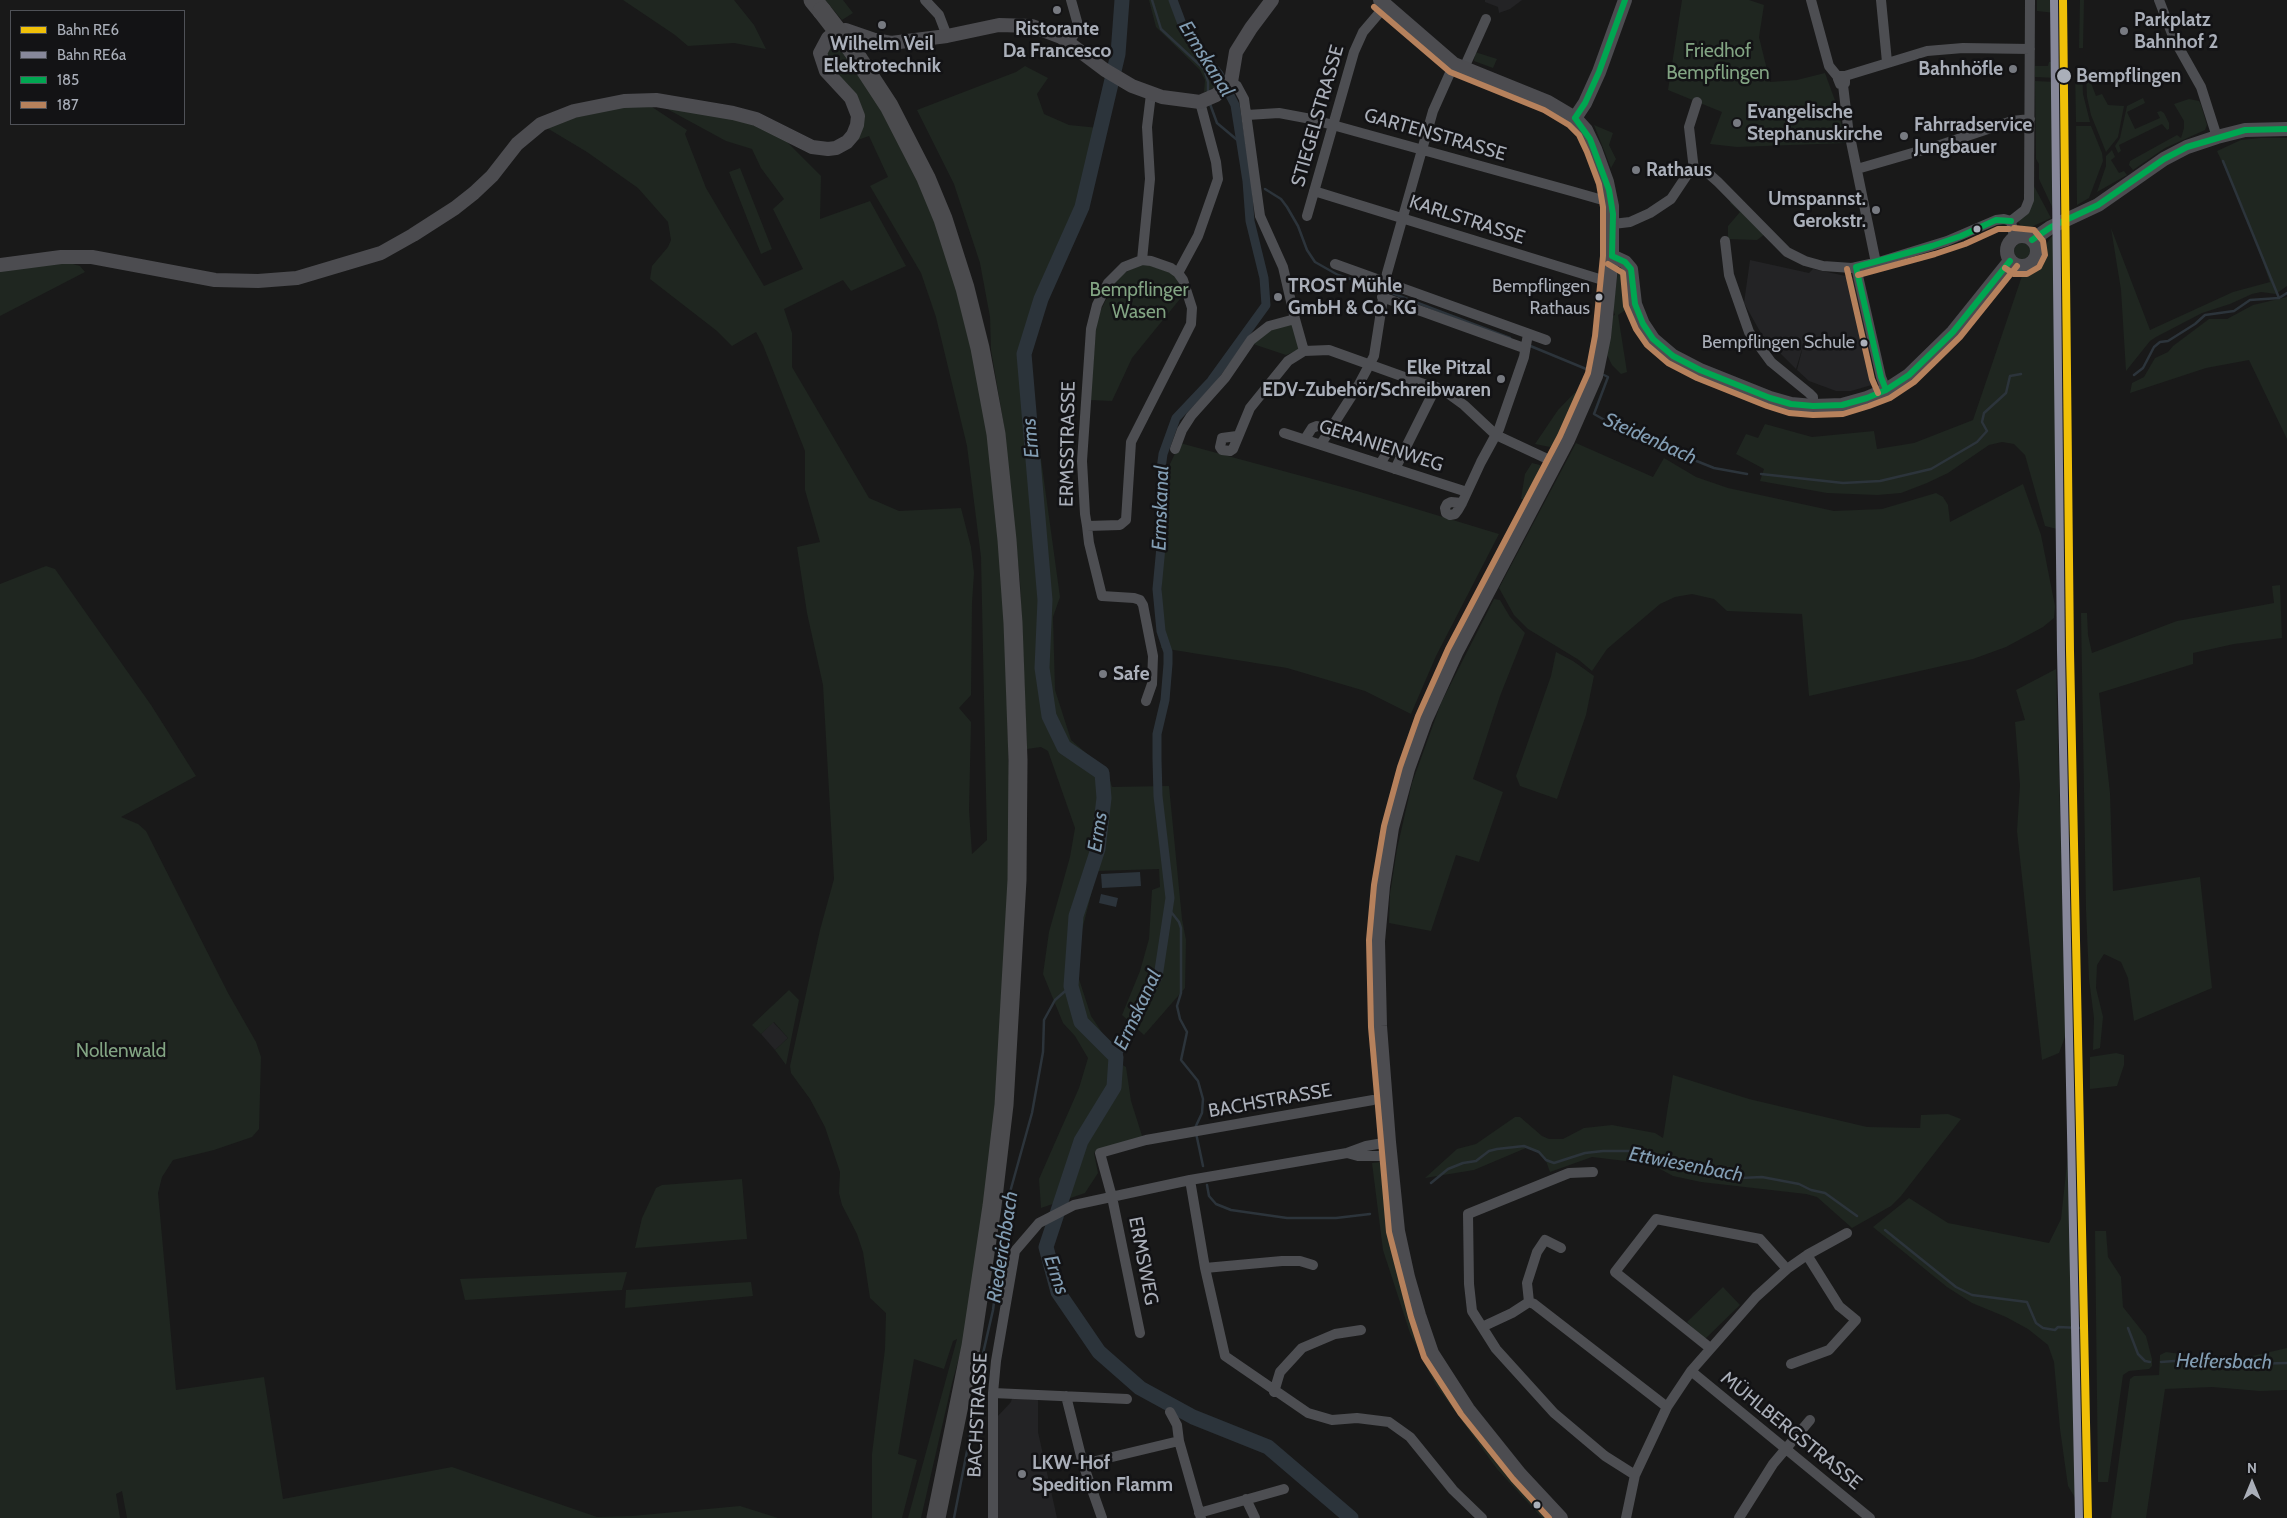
<!DOCTYPE html>
<html>
<head>
<meta charset="utf-8">
<style>
  body { margin:0 }
  #map { position:relative; width:2287px; height:1518px; overflow:hidden; background:#191919; font-family:Cabin,sans-serif }
  canvas { display:block }
  .legend { position:absolute; left:10px; top:10px; width:175px; height:115px; box-sizing:border-box; background:#131315; border:1px solid #4f5157; margin:0; padding:6px 9px; list-style:none; font-size:15px; color:#aaafb9 }
  .legend li { display:flex; align-items:center; gap:10px; height:25px }
  .legend b { width:25px; border:1px solid #4f5157 }
  .north { position:absolute; left:2227px; top:1458px; width:50px; height:50px; -webkit-text-stroke:4px #131315; paint-order:stroke; rotate:0deg; font-size:14px; font-weight:700; line-height:20px; text-align:center; color:#aaafb9 }
  .north::after { content:''; display:block; margin:auto; width:18px; height:22px; background:#aaafb9; clip-path:polygon(50% 0,100% 100%,50% 72%,0 100%) }
</style>
</head>
<body>
<div id="map">
<canvas width="2287" height="1518"></canvas>
<ul class="legend">
<li><b style="height:6px;background:#f0c008"></b>Bahn RE6</li>
<li><b style="height:6px;background:#87889a"></b>Bahn RE6a</li>
<li><b style="height:6px;background:#00a651"></b>185</li>
<li><b style="height:6px;background:#b6815c"></b>187</li>
</ul>
<div class="north">N</div>
</div>
<script>
const context = document.querySelector('canvas').getContext('2d');
context.lineJoin = 'round';
function paint(path, color) {
  context.fillStyle = color;
  context.fill(path, 'evenodd');
}
function shape(rows) {
  const path = new Path2D();
  for (const r of rows) {
    if (r.length === 3) {
      path.moveTo(r[0] + r[2], r[1]);
      path.arc(r[0], r[1], r[2], 0, 2 * Math.PI);
      continue;
    }
    path.moveTo(r[0], r[1]);
    for (let i = 2; i < r.length; i += 2) path.lineTo(r[i], r[i + 1]);
  }
  return path;
}
function stroke(path, color, width, dash) {
  context.strokeStyle = color;
  context.lineWidth = width;
  context.lineCap = dash ? 'butt' : 'round';
  context.setLineDash(dash || []);
  context.stroke(path);
}
function drawText(font, color, halo, rows, align = 'center') {
  context.font = font + ' Cabin,sans-serif';
  context.lineWidth = 5;
  context.setLineDash([]);
  context.textBaseline = 'middle';
  context.strokeStyle = halo;
  context.fillStyle = color;
  for (const [text, x, y, turn = 0] of rows) {
    context.save();
    context.translate(x, y);
    context.rotate((+turn || 0) * Math.PI / 180);
    context.textAlign = isNaN(turn) ? turn : align;
    if (halo) context.strokeText(text, 0, 0);
    context.fillText(text, 0, 0);
    context.restore();
  }
}
paint(shape([
  [1485,0,1522,0,1510,9,1499,13,1498,7,1485,2],
  [1750,260,1809,273,1813,269,1855,278,1867,333,1875,384,1851,391,1836,391,1809,381,1797,370,1805,339,1796,369,1762,335,1744,303],
  [773,1022,788,1038,775,1050,761,1034],
  [1012,1398,1038,1400,1038,1432,1057,1518,996,1518,997,1417,1011,1402]
]), '#232325');
paint(shape([
  [623,0,734,0,754,25,766,49,734,43,688,46,675,35],
  [825,0,843,0,853,13,842,20],
  [1149,0,1170,0,1182,31,1218,78,1216,87,1204,92,1205,80,1200,70,1156,27],
  [1682,0,1749,0,1764,5,1759,37,1770,82,1797,80,1825,73,1837,106,1846,143,1737,147,1710,144,1722,112,1668,90],
  [2037,0,2055,0,2055,13,2037,11],
  [2080,0,2084,0,2083,48,2079,48],
  [834,37,867,79,930,199,977,357,1003,557,1009,776,1012,797,1002,1061,967,1329,952,1383,921,1518,908,1518,957,1339,953,1341,944,1369,914,1359,898,1454,917,1460,902,1518,872,1518,872,1454,885,1349,886,1313,870,1298,863,1252,857,1234,842,1205,839,1193,840,1172,825,1127,810,1099,791,1073,790,1066,820,930,834,879,823,685,807,613,797,547,820,542,805,490,805,451,763,345,756,332,732,346,717,331,650,279,652,266,668,247,671,240,668,222,638,188,587,152,547,128,572,117,646,103,687,130,685,134,706,188,764,286,803,269,773,209,784,199,761,168,752,149,726,141,669,110,666,106,736,117,784,139,821,176,820,219,870,201,906,266,851,291,843,280,784,309,792,333,792,367,869,498,899,511,961,508,971,547,974,573,972,603,971,695,959,708,971,722,969,810,972,854,987,840,981,557,967,446,936,317,921,273,870,186,888,177,869,136,855,141,862,122,831,69,825,51],
  [2052,47,2057,47,2057,78,2035,77,2035,66,2048,66,2049,62,2052,62],
  [1475,52,1497,59,1493,68,1474,61],
  [1025,66,1048,78,1037,94,1044,114,1069,125,1099,128,1071,224,1039,307,1026,350,1060,597,1053,617,1055,690,1071,740,1107,771,1112,787,1169,786,1182,919,1186,940,1185,988,1144,1035,1122,1015,1140,971,1149,939,1152,890,1160,887,1159,869,1097,871,1078,946,1079,979,1091,1016,1107,1040,1104,1054,1126,1067,1131,1101,1143,1139,1094,1153,1098,1173,1085,1193,1041,1208,1039,1179,1079,1088,1088,1058,1075,1036,1063,1023,1043,974,1049,932,1070,857,1075,828,1048,751,1041,747,1027,749,1020,582,1004,426,991,350,990,317,980,263,954,184,917,110,1016,72],
  [2075,68,2082,68,2083,94,2090,122,2076,122],
  [2086,75,2088,75,2096,96,2102,94,2108,105,2124,106,2118,137,2106,152,2091,115,2087,97],
  [2035,81,2056,82,2054,107,2058,113,2057,191,2059,214,2055,213,2039,179,2039,164,2036,159],
  [2143,98,2145,103,2127,112,2135,129,2160,118,2157,112,2161,111,2164,113,2169,123,2169,129,2167,130,2162,124,2119,145,2121,151,2118,153,2115,146,2120,138,2127,106],
  [2189,99,2199,101,2201,105,2207,125,2205,130,2165,148,2133,170,2129,165,2130,161,2177,135,2181,138,2184,128,2184,121,2174,104],
  [1594,125,1613,133,1609,145,1616,159,1611,168],
  [2076,126,2091,126,2102,153,2103,161,2089,198,2077,205],
  [2261,138,2287,138,2287,286,2276,294,2261,292,2252,294,2230,304,2202,313,2156,337,2150,341,2126,371,2121,290,2111,228,2150,330,2233,292,2270,282,2244,210,2217,151,2241,140],
  [2112,150,2115,157,2111,160,2119,173,2124,171,2127,175,2097,192,2106,166,2106,156],
  [740,168,772,249,761,254,729,172],
  [2034,186,2051,218,2029,228,2023,228,2018,222],
  [1732,200,1765,234,1757,240,1728,239,1728,226,1740,212,1730,203],
  [2060,232,2058,322,2061,530,2045,526,2025,455,2014,444,2002,442,1989,445,1948,473,1927,483,1901,493,1877,495,1827,493,1760,481,1764,469,1736,454,1746,434,1758,438,1765,424,1812,437,1874,431,1877,449,1914,443,1973,420,2023,273,2034,269,2042,259,2045,246,2051,237],
  [2022,251,8],
  [66,262,80,266,85,272,0,316,0,267],
  [1143,263,1177,275,1184,294,1132,358,1112,401,1090,400,1097,318,1117,277],
  [1624,267,1630,307,1618,315,1627,372,1621,374,1612,365,1607,355,1612,316,1615,315,1613,308,1618,271],
  [2287,297,2287,439,2249,360,2206,368,2130,393,2132,383,2144,377,2155,358,2168,352,2173,346,2209,319,2227,319,2253,305],
  [1292,322,1301,349,1286,355,1253,344,1262,334],
  [1594,353,1597,356,1572,418,1558,442,1550,447,1535,444,1558,410,1586,381],
  [1180,443,1357,491,1499,534,1436,656,1411,714,1365,691,1287,668,1161,648,1162,513,1170,464],
  [1576,443,1653,477,1664,458,1696,477,1728,488,1834,511,1882,509,1936,493,1943,497,1948,505,1950,522,2023,484,2041,535,2055,606,2054,618,2043,627,2006,647,1973,659,1809,696,1802,614,1727,611,1714,599,1692,594,1675,597,1660,604,1607,649,1592,671,1579,660,1528,629,1514,615,1499,588],
  [1532,463,1540,465,1542,472,1529,501,1521,499,1525,474],
  [46,566,55,569,151,705,196,776,121,817,138,824,146,831,228,993,256,1042,261,1057,259,1129,252,1137,214,1150,173,1160,162,1177,158,1193,176,1390,264,1377,283,1499,452,1467,597,1517,632,1516,740,1506,778,1518,127,1518,122,1491,116,1494,120,1518,0,1518,0,584],
  [2280,585,2282,638,2234,644,2193,653,2193,664,2099,693,2110,793,2113,891,2200,877,2212,988,2134,1021,2128,978,2121,962,2104,954,2097,965,2096,988,2103,1017,2100,1048,2093,1050,2094,1018,2089,979,2086,910,2081,613,2087,613,2088,635,2092,653,2177,621,2274,603,2272,586],
  [1494,599,1500,600,1510,617,1525,633,1500,696,1473,779,1503,792,1479,862,1456,855,1431,931,1389,923,1390,894,1397,849,1412,783,1441,703],
  [1556,652,1573,661,1594,676,1586,715,1557,799,1520,786,1516,776,1551,676],
  [2056,669,2066,1034,2059,1053,2042,1060,2017,831,2020,785,2015,722,2025,720,2016,690],
  [789,990,799,1000,786,1065,775,1050,788,1038,774,1022,761,1034,752,1025],
  [2116,1053,2124,1055,2124,1065,2117,1086,2090,1089,2090,1057],
  [1673,1075,1749,1099,1867,1127,1920,1128,1921,1115,1948,1114,1961,1119,1901,1196,1891,1206,1852,1228,1817,1197,1806,1194,1701,1182,1673,1176,1651,1164,1592,1157,1550,1172,1546,1161,1537,1152,1526,1148,1474,1170,1425,1178,1457,1149,1476,1144,1515,1117,1520,1117,1542,1136,1549,1139,1563,1139,1584,1128,1612,1125,1655,1133,1663,1138],
  [2069,1145,2074,1145,2083,1511,2068,1486,2060,1429,2054,1362,2048,1345,2028,1329,2006,1317,1972,1303,1947,1287,1873,1227,1909,1198,1948,1223,2049,1243,2061,1219],
  [1381,1162,1392,1248,1425,1354,1421,1355,1410,1333,1383,1250,1372,1163],
  [742,1179,747,1239,635,1248,642,1218,656,1188,662,1185],
  [2095,1231,2106,1231,2108,1257,2121,1277,2123,1307,2146,1336,2152,1359,2152,1366,2149,1369,2129,1371,2123,1375,2108,1482,2098,1482],
  [627,1272,622,1290,465,1300,460,1279],
  [751,1282,753,1296,625,1308,626,1290],
  [1723,1287,1740,1305,1704,1340,1687,1322],
  [2287,1348,2287,1390,2260,1391,2212,1387,2165,1389,2146,1518,2111,1518,2130,1379,2134,1376,2159,1375,2160,1355,2166,1352,2188,1355,2248,1357],
  [1427,1359,1441,1382,1502,1464,1553,1518,1542,1518,1497,1469,1436,1385,1423,1361]
]), '#1f2620');
paint(shape([
  [1140,872,1141,886,1102,888,1101,874],
  [1101,894,1118,898,1116,907,1099,903]
]), '#2c343b');
stroke(shape([
  [1152,0,1161,29,1204,69,1208,82,1208,93],
  [1210,104,1217,123,1242,144],
  [2223,161,2279,298],
  [1265,189,1281,199,1287,207,1298,226,1307,250,1315,262,1338,275,1378,288],
  [1389,292,1510,338],
  [1528,345,1591,371],
  [1604,375,1608,377,1594,414,1617,427,1631,429,1684,456,1714,468,1747,474],
  [2134,375,2143,368,2154,347,2160,342,2168,341,2195,324,2205,315,2234,311,2250,300,2279,298,2287,293],
  [1761,474,1843,483,1880,481,1931,469,1977,442,1987,431,1982,422,1984,413,2006,393,2010,376,2021,374],
  [1168,908,1179,922,1181,928,1181,993,1177,1006,1180,1019,1187,1032,1181,1060,1198,1081,1203,1099,1202,1113,1195,1128],
  [1196,1133,1203,1166],
  [1431,1183,1448,1169,1463,1163,1476,1161,1489,1151,1497,1149,1524,1146,1539,1152,1546,1160,1554,1163,1585,1153,1603,1151,1634,1151,1646,1156,1667,1158,1676,1165,1685,1168,1741,1178,1762,1177,1799,1184,1811,1190,1825,1193,1857,1216],
  [1207,1185,1209,1196,1216,1204,1231,1210,1287,1218,1336,1218,1370,1214],
  [1885,1230,1956,1287,1972,1295,2027,1302,2036,1323,2043,1328,2055,1330,2058,1327,2080,1328],
  [2128,1328,2138,1354,2145,1361,2150,1362],
  [2161,1362,2201,1359,2249,1364,2287,1363],
  [954,1518,975,1410,982,1358,993,1310,1007,1203,1032,1113,1043,1052,1044,1020,1055,1000,1071,986]
]), '#2c343b', 2.5);
stroke(shape([
  [1116,1057,1158,977,1170,898,1158,796,1157,759,1157,734,1165,700,1168,664,1168,652,1161,631,1157,589,1164,515,1161,469,1163,454,1176,418,1211,381,1266,305,1264,278,1250,221,1247,181,1235,105,1219,74,1185,32,1173,0]
]), '#2c343b', 9);
stroke(shape([
  [1122,0,1118,54,1082,207,1041,299,1024,354,1045,600,1042,668,1049,716,1064,747,1102,773,1104,798,1098,849,1076,916,1071,986,1081,1022,1116,1057,1114,1087,1081,1141,1046,1247,1058,1292,1099,1352,1140,1388,1193,1417,1268,1447,1351,1518]
]), '#2c343b', 15);
stroke(shape([
  [925,0,939,15,947,36],
  [1811,0,1829,66,1838,77],
  [1881,0,1887,62],
  [2159,0,2174,39,2201,87,2217,137],
  [1069,42,1077,30,1078,25,1071,0],
  [1464,68,1486,19],
  [1845,76,1845,83,1840,84,1838,79,1840,76,1845,76,1927,51,1963,48,2030,49],
  [1231,82,1237,86,1244,99,1260,216,1283,267,1295,319,1304,351],
  [1843,85,1848,127,1876,263],
  [1247,115,1279,113,1311,119,1571,191,1599,199,1611,199],
  [1857,169,1940,145,2012,121,2030,119],
  [1694,170,1689,127,1697,102],
  [1314,191,1609,282],
  [1307,216,1354,52,1363,32,1386,5],
  [2011,221,2025,210,2029,200,2030,0],
  [2011,221,2014,237],
  [1613,224,1630,222,1650,213,1671,199,1687,175,1699,169,1709,174,1718,182,1787,252,1805,261,1823,266,1852,268,1879,262,1947,241,1996,220,2004,219,2011,221],
  [1725,241,1729,275,1749,332,1771,362,1809,393,1813,397,1813,406],
  [1142,260,1150,179,1147,127,1151,94],
  [1335,264,1546,340],
  [1856,267,1881,377,1886,390],
  [1178,273,1198,236,1218,179,1216,162,1200,102],
  [1382,297,1524,348],
  [1284,433,1467,492],
  [1237,436,1222,438,1220,447,1222,450,1230,451,1233,449,1250,408,1288,361,1304,351,1329,350,1446,392,1464,405,1496,435,1556,463],
  [1305,439,1312,428,1317,426,1330,429],
  [1321,444,1358,386,1374,356,1387,273,1433,111,1454,64],
  [1175,449,1182,430,1191,416,1225,378,1251,340,1269,326,1295,319],
  [1380,464,1388,451,1394,450,1403,452],
  [1395,469,1436,387],
  [1462,503,1451,502,1447,504,1445,508,1446,513,1450,515,1455,514,1458,510,1462,503,1481,462,1499,429,1524,357,1528,334],
  [1087,526,1120,525,1126,520,1131,442,1191,324,1192,308,1183,280,1178,273,1171,268,1151,261,1142,260,1124,267,1108,283,1097,305,1091,329,1082,461,1085,514,1087,526,1089,543,1102,596,1134,598,1140,600,1143,605,1153,656,1152,684,1146,701],
  [1347,1153,1366,1146,1389,1142],
  [1593,1172,1569,1173,1468,1214,1469,1284,1472,1311,1496,1349,1554,1413,1605,1456,1635,1475],
  [1190,1180,1205,1268,1225,1356,1308,1413,1332,1420,1357,1418,1389,1422,1410,1437,1453,1490,1482,1518],
  [1205,1268,1282,1261,1300,1261,1313,1265],
  [1529,1302,1527,1283,1537,1252,1545,1240,1561,1248],
  [1482,1327,1512,1313,1529,1302,1534,1304,1667,1407],
  [1140,1333,1112,1197,1100,1153,1146,1140,1373,1100],
  [1710,1348,1615,1272,1656,1219,1760,1239,1787,1269],
  [1791,1364,1829,1350,1856,1320,1839,1306,1807,1255],
  [1691,1371,1870,1518],
  [1274,1392,1280,1372,1302,1348,1335,1334,1361,1330],
  [993,1393,1127,1399],
  [1066,1396,1083,1464,1102,1518],
  [1170,1412,1177,1425,1179,1441,1201,1518],
  [1083,1464,1179,1441],
  [1246,1499,1255,1518],
  [1199,1513,1284,1489],
  [993,1518,993,1393,996,1361,1015,1251,1039,1223,1074,1205,1190,1180,1347,1153,1358,1156,1390,1156],
  [1626,1518,1635,1475,1667,1407,1691,1371,1756,1297,1787,1269,1807,1255,1847,1233],
  [1739,1518,1773,1464,1810,1420]
]), '#4d4e52', 10);
stroke(shape([
  [1380,0,1454,64,1548,102,1575,118,1586,130,1595,149,1607,182,1612,206,1612,256,1604,337,1596,376,1568,440,1456,653,1426,719,1408,769,1392,828,1383,886,1378,941,1380,1026,1389,1142,1398,1231,1408,1277,1419,1315,1432,1353,1468,1409,1520,1474,1561,1518],
  [1575,118,1585,103,1599,72,1625,0],
  [2022,251,15],
  [2032,240,2051,227,2098,205,2164,159,2187,147,2217,137,2245,130,2287,129],
  [1612,256,1625,262,1631,269,1635,304,1643,324,1653,339,1673,356,1700,370,1770,398,1791,404,1813,406,1842,405,1867,398,1886,390,1909,375,1953,332,2010,261],
  [0,265,61,257,92,257,215,280,258,281,297,278,381,253,413,235,455,208,474,193,492,176,517,144,541,124,574,111,624,101,656,100,733,113,756,119,812,147,828,149,836,148,847,142,853,135,857,125,858,116,851,98,826,71,820,53,828,38,835,32,846,30,875,40,891,43,947,36,999,25,1032,26,1061,37,1105,70,1132,86,1162,97,1200,102,1216,95,1231,82,1236,52,1251,28,1272,0]
]), '#4c4c50', 14);
stroke(shape([
  [813,0,822,11],
  [853,51,889,106,926,178,943,219,965,288,980,348,996,434,1007,540,1013,623,1018,760,1017,880,1004,1105,992,1206,971,1346,936,1518]
]), '#4b4b4e', 19);
stroke(shape([
  [822,11,853,51]
]), '#4b4b4e', 19);
stroke(shape([
  [1575,118,1590,139,1609,190,1613,214,1612,256],
  [1575,118,1585,103,1599,72,1625,0],
  [2032,240,2051,227,2098,205,2164,159,2187,147,2245,130,2287,129],
  [1612,256,1625,262,1631,269,1635,304,1643,324,1653,339,1673,356,1700,370,1770,398,1791,404,1813,406,1842,405,1867,398,1886,390,1909,375,1953,332,2010,261],
  [1856,267,1932,246,1961,236,1996,220,2011,221],
  [1856,267,1881,377,1886,390]
]), '#00a651', 6);
stroke(shape([
  [1374,7,1450,72,1544,110,1569,125,1579,135,1587,152,1599,184,1603,207,1603,256,1595,336,1588,373,1560,436,1448,649,1418,716,1400,767,1384,826,1374,885,1369,940,1371,1027,1389,1232,1411,1317,1424,1357,1461,1414,1513,1479,1549,1518],
  [1608,264,1623,273,1626,306,1636,329,1647,345,1668,363,1697,378,1767,406,1789,413,1813,415,1843,414,1869,406,1890,398,1914,382,1960,337,2017,266],
  [2005,268,2014,274,2027,274,2039,267,2045,255,2043,241,2034,230,2014,228],
  [1847,269,1872,379,1878,393],
  [1858,275,1935,254,1965,244,1998,229,2009,229]
]), '#b6815c', 6);
stroke(shape([
  [2063,0,2070,651,2088,1518]
]), '#f0c008', 8);
stroke(shape([
  [2054,0,2061,651,2079,1518]
]), '#87889a', 8);
for (const [x, y, r, color] of [
  [1057,10,5,"#777a81"],
  [882,25,5,"#777a81"],
  [2124,31,5,"#777a81"],
  [2013,69,5,"#777a81"],
  [2064,76,8,"#aaafb9"],
  [1737,123,5,"#777a81"],
  [1904,136,5,"#777a81"],
  [1636,170,5,"#777a81"],
  [1876,210,5,"#777a81"],
  [1977,229,4.5,"#aaafb9"],
  [1278,297,5,"#777a81"],
  [1599,297,4.5,"#aaafb9"],
  [1864,343,4.5,"#aaafb9"],
  [1501,379,5,"#777a81"],
  [1103,674,5,"#777a81"],
  [1022,1474,5,"#777a81"],
  [1537,1505,4.5,"#aaafb9"]
]) {
  const dot = new Path2D();
  dot.arc(x, y, r, 0, 2 * Math.PI);
  context.fillStyle = color;
  context.fill(dot);
  stroke(dot, '#131315', 2);
}
drawText('18px', '#aaafb9', '#131315', [
  ["Bempflingen",1590,287],
  ["Rathaus",1590,309],
  ["Bempflingen Schule",1855,343]
], 'right');
drawText('bold 19px', '#aaafb9', '#131315', [
  ["Parkplatz",2134,20],
  ["Bahnhof 2",2134,42],
  ["Ristorante",1057,29,"center"],
  ["Da Francesco",1057,51,"center"],
  ["Wilhelm Veil",882,44,"center"],
  ["Elektrotechnik",882,66,"center"],
  ["Bahnhöfle",2003,69,"right"],
  ["Evangelische",1747,112],
  ["Stephanuskirche",1747,134],
  ["Fahrradservice",1914,125],
  ["Jungbauer",1914,147],
  ["Rathaus",1646,170],
  ["Umspannst.",1866,199,"right"],
  ["Gerokstr.",1866,221,"right"],
  ["TROST Mühle",1288,286],
  ["GmbH & Co. KG",1288,308],
  ["Elke Pitzal",1491,368,"right"],
  ["EDV-Zubehör/Schreibwaren",1491,390,"right"],
  ["Safe",1113,674],
  ["LKW-Hof",1032,1463],
  ["Spedition Flamm",1032,1485]
], 'left');
drawText('19px', '#82a483', '#131315', [
  ["Friedhof",1718,51],
  ["Bempflingen",1718,73],
  ["Bempflinger",1139,290],
  ["Wasen",1139,312],
  ["Nollenwald",121,1051]
]);
drawText('bold 19px', '#aaafb9', '#131315', [
  ["Bempflingen",2076,76]
], 'left');
drawText('19px', '#aaafb9', '#131315', [
  ["STIEGELSTRASSE",1318,116,-74],
  ["GARTENSTRASSE",1435,135,16],
  ["KARLSTRASSE",1467,220,18],
  ["ERMSSTRASSE",1068,444,-89],
  ["GERANIENWEG",1381,446,18],
  ["BACHSTRASSE",1270,1101,-10],
  ["ERMSWEG",1143,1261,79],
  ["BACHSTRASSE",978,1415,-87],
  ["MÜHLBERGSTRASSE",1791,1431,39]
]);
drawText('italic 20px', '#829db3', '#131315', [
  ["Ermskanal",1206,59,58],
  ["Erms",1031,438,-95],
  ["Steidenbach",1650,439,24],
  ["Ermskanal",1161,508,-88],
  ["Erms",1098,832,-81],
  ["Ermskanal",1138,1010,-65],
  ["Ettwiesenbach",1686,1165,11],
  ["Riederichbach",1003,1247,-81],
  ["Erms",1056,1275,71],
  ["Helfersbach",2224,1362,1]
]);
</script>
</body>
</html>
